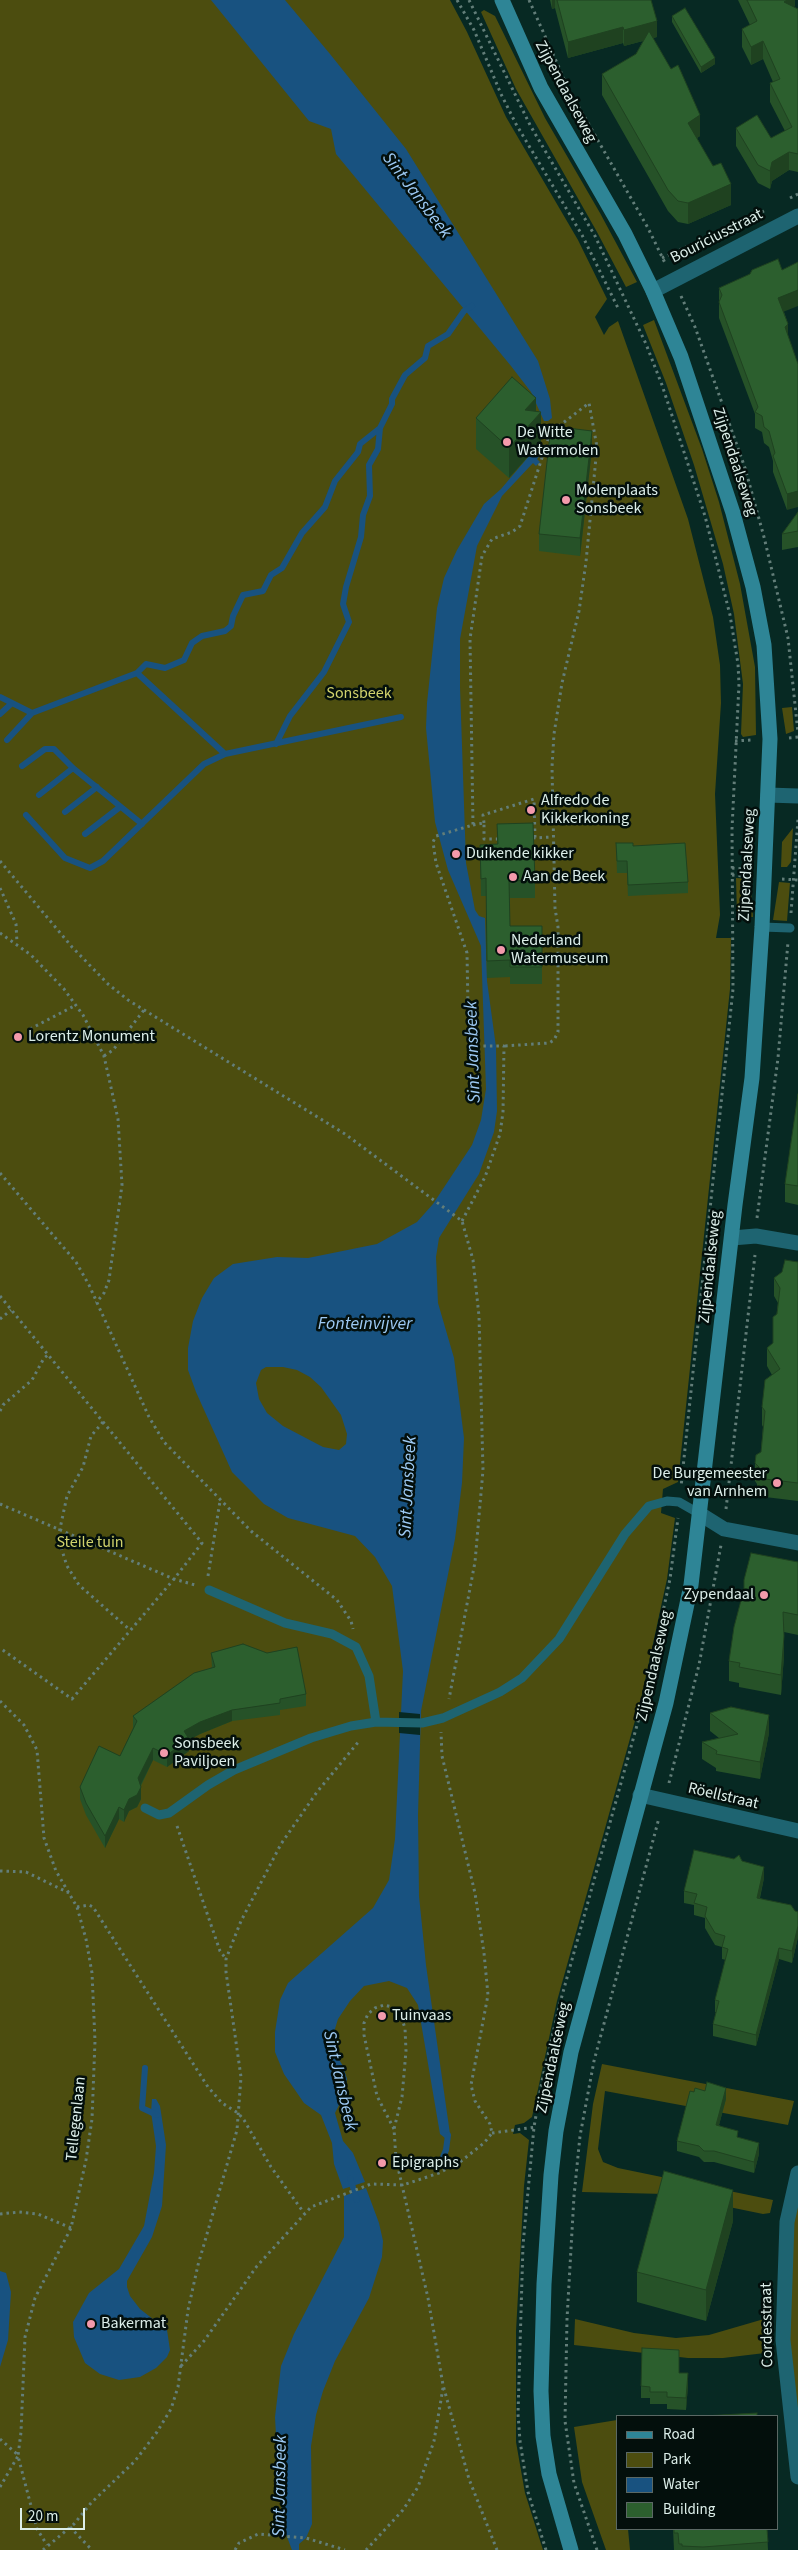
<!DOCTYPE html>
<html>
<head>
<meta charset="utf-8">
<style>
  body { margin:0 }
  #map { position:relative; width:798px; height:2550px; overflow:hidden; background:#072923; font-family:"Source Sans 3",sans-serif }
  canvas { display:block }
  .legend { position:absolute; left:616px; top:2415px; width:162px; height:115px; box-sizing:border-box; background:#030f0c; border:1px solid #5a6864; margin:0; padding:6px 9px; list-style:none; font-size:15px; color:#dceee9 }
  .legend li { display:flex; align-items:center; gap:10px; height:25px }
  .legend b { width:25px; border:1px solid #5a6864 }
  .scale { position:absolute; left:20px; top:2508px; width:65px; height:22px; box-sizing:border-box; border:2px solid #dceee9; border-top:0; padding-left:6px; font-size:15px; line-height:18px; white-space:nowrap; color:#dceee9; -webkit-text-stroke:4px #030f0c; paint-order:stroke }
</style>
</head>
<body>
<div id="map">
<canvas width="798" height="2550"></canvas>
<ul class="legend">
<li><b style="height:6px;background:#2e8596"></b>Road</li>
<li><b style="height:14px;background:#4c4d0f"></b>Park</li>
<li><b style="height:14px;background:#185280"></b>Water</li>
<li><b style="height:14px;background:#2c5f2e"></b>Building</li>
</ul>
<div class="scale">20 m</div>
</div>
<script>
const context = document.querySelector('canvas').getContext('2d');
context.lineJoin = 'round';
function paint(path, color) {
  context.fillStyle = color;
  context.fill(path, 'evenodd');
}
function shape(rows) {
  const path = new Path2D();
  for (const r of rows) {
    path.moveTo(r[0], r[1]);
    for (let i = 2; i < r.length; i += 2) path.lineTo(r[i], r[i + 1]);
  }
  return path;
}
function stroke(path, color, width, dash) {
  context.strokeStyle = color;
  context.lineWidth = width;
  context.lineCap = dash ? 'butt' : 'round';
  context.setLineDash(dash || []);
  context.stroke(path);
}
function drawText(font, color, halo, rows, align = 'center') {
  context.font = font + ' "Source Sans 3",sans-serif';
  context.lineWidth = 5;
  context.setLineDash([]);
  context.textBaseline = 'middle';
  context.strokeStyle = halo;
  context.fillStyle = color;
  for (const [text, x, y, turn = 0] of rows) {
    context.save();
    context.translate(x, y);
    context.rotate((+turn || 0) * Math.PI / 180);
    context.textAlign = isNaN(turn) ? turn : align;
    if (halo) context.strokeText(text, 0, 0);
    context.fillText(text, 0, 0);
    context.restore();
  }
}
paint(shape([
  [0,0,450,0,467,32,506,117,578,240,607,299,595,317,604,335,609,327,618,321,688,519,713,617,720,665,721,703,715,794,720,915,716,938,731,938,730,989,678,1482,663,1489,661,1513,675,1518,672,1541,667,1579,641,1699,557,2001,532,2117,524,2123,515,2125,513,2134,520,2133,529,2140,524,2186,516,2331,516,2442,525,2493,543,2550,0,2550],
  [484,10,495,16,545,118,600,213,637,282,626,287,597,232,516,89,481,12],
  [654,320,702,449,719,502,740,584,755,667,756,735,743,737,741,734,743,684,734,614,723,564,694,465,666,383,643,325],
  [792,707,794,731,786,734,782,708],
  [793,828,791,862,787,867,781,867,782,842],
  [736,878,750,879,753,917,737,916],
  [779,882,790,883,787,921,773,920],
  [602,2064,794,2101,788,2125,605,2091,598,2149,603,2162,618,2168,773,2200,770,2213,763,2214,666,2194,582,2192,593,2104],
  [798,2164,798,2468,789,2411,787,2245],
  [575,2319,634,2333,676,2338,709,2335,764,2319,765,2353,723,2358,688,2358,574,2345],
  [617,2420,617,2529,628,2529,630,2550,606,2550,582,2482,574,2427]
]), '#4c4d0f');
paint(shape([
  [211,0,285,0,330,54,406,149,538,361,550,399,552,418,548,421,544,421,531,392,511,366,336,154,331,129,309,121],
  [535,449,541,454,537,459,540,462,536,466,533,463,502,496,477,546,460,639,460,687,466,863,475,910,479,916,485,918,487,981,496,1047,497,1111,494,1132,479,1174,439,1238,436,1257,438,1303,454,1358,464,1438,462,1483,455,1539,421,1711,418,1815,419,1896,426,1965,450,2134,445,2138,440,2134,418,2005,407,1988,389,1981,364,1986,350,2001,338,2019,334,2032,336,2055,343,2066,347,2079,343,2097,335,2113,343,2141,353,2153,365,2182,343,2189,334,2164,332,2143,321,2115,304,2103,284,2074,275,2052,275,2032,280,2000,288,1983,373,1908,389,1880,395,1839,403,1671,392,1586,375,1557,355,1536,288,1518,264,1504,232,1472,196,1392,188,1370,188,1348,193,1321,202,1298,214,1278,233,1264,277,1257,308,1258,377,1244,417,1222,433,1204,472,1145,481,1120,486,1089,481,946,448,870,435,822,426,728,427,703,437,608,444,578,457,550,484,504,501,489],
  [266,1367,283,1367,297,1370,310,1377,321,1387,341,1415,347,1434,346,1444,339,1450,323,1447,283,1426,267,1413,259,1399,256,1383,261,1370],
  [152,2099,156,2099,160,2106,166,2145,162,2206,152,2237,127,2281,127,2287,130,2296,140,2309,167,2330,170,2350,167,2357,156,2368,140,2377,119,2380,100,2374,85,2363,74,2337,73,2322,89,2293,119,2269,144,2226,154,2173,156,2146,151,2112],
  [366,2188,379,2223,383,2241,382,2257,369,2298,335,2361,323,2391,316,2415,311,2446,312,2524,306,2538,299,2544,299,2550,292,2550,284,2529,278,2472,275,2417,281,2366,294,2334,344,2237,344,2196],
  [0,2271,6,2273,11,2292,8,2340,0,2367]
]), '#185280');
paint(shape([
  [399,1712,420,1714,420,1735,399,1733]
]), '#072923');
stroke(shape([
  [137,673,146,664,165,668,184,660,192,643,202,636,225,631,231,626,233,616,243,595,263,591,271,575,282,568,302,533,325,507,335,481,358,452,360,444,380,428],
  [0,697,32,713,137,673,225,754],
  [0,714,12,703],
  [7,740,32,713],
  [276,744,290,716,324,672,349,622,343,604,346,587,361,537,363,515,370,496,369,465,378,449,380,428,392,404,392,399,405,375,425,358,428,346,448,334,464,311,472,306],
  [22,766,45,749,54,749,73,768,142,824],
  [39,795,73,768],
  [65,812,97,787],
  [26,815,65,858,90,868,103,861,204,764,225,754,401,717],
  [85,834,120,807],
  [145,2068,142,2108,157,2115],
  [440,2164,446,2150,448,2135],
  [350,2178,357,2200]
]), '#185280', 6);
stroke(shape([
  [457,0,474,30,501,94,516,124,582,235,619,310],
  [469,0,530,125,595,236,646,344,662,385,705,516,730,615,738,664,739,684,732,829,733,989,681,1487],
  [529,0,568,88,648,228,666,265],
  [790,198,798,194],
  [662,258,764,211],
  [681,296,695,327,745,468,764,537,788,638,798,733],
  [789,738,798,737],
  [735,741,752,740],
  [484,823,483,815,534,799,535,838],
  [473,825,484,823,484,839,499,839],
  [533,838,552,837],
  [0,861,72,947,108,984,128,1000,345,1134,462,1221,473,1260,479,1316,483,1470,475,1562,449,1699],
  [732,868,746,869],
  [732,875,746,876],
  [782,879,798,880],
  [0,888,16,924,17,943],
  [791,913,798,819],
  [0,933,31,955,64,989,83,1015,104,1056,118,1119,122,1185,109,1280,104,1293,96,1303],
  [30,1029,76,1005],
  [104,1056,113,1050,144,1010],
  [0,1173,76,1262,89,1285,149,1417,164,1442,251,1531,337,1600,351,1621,353,1629],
  [757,1218,778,1058,788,942],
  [462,1221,485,1177,500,1134,503,1112,504,1046,479,1046,472,1042,468,1008,467,953,436,863,433,842,436,836,473,825,470,639,482,556,492,539,512,532,520,526,550,433,589,403,597,447,586,562,579,611,562,683,554,734,552,767,555,908,558,927,558,1032,554,1040,549,1043,504,1046],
  [0,1296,202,1543,174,1579,72,1699,0,1648],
  [0,1319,11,1310],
  [0,1411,3,1405,32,1380,44,1358,48,1355],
  [103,1422,91,1436,83,1467,67,1496,58,1538,67,1566,79,1585,130,1630],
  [0,1504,174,1579,195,1585],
  [726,1509,755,1255],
  [208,1576,220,1501],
  [0,1701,24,1725,37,1750,44,1838,56,1871,77,1907,86,1939,92,1973,95,2041,92,2119,86,2160,71,2228,35,2298,25,2337,21,2432,18,2456,37,2529,47,2545],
  [669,1783,699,1665,721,1545],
  [177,1826,220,1951,226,1959],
  [0,1871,26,1872,69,1893],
  [77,1907,89,1905,93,1907,208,2087,222,2103,238,2113,244,2120,271,2167,304,2213],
  [394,2129,377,2096,364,2035,364,2023,368,2014,375,2008,384,2005,392,2007,400,2014,405,2028,406,2051,402,2097,394,2129,396,2159,428,2298,443,2385,469,2479,497,2550],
  [492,2133,536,2127],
  [0,2214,19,2212,38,2214,71,2228],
  [181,2366,204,2341,257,2266,311,2207,371,2184,403,2185,439,2173,460,2162,484,2143,492,2133,490,2124,475,2101,471,2085,488,1995,484,1953,475,1893,442,1756,441,1732],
  [0,2439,18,2455],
  [0,2487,18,2456],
  [70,2527,92,2550],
  [43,2550,74,2524,91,2503,135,2461,157,2432,171,2409,178,2387,188,2310,198,2265,237,2130,241,2077,226,1972,226,1959,241,1921,281,1844,317,1792,360,1740],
  [235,2550,239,2543,258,2534,306,2538,345,2550],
  [366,2550,403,2510,418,2487,434,2441,443,2388],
  [546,2550,528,2492,520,2441,518,2414,523,2245,534,2127,542,2081,560,2003,644,1700,670,1579,678,1518],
  [597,2550,574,2483,565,2421,567,2319,574,2196,580,2136,594,2061,659,1818]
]), '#637e79', 3, [2.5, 4]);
stroke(shape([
  [762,927,790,928],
  [209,1590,285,1623,332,1634,356,1647,369,1676,376,1722],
  [145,1808,159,1815,169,1813,208,1785,234,1770,311,1738,351,1726,376,1722,422,1723,443,1718,500,1692,522,1678,559,1639,625,1534,649,1506,667,1501,679,1502,700,1514]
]), '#1e6471', 9);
stroke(shape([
  [653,291,798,216],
  [768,795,798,796],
  [732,1238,756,1236,798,1243],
  [700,1514,724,1529,798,1543],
  [640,1795,798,1831],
  [798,2173,787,2222,783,2340,798,2477]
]), '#1e6471', 15);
stroke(shape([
  [502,0,541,88,625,234,653,291,681,357,733,513,753,587,764,645,770,739,762,927,752,1078,735,1205,691,1585,666,1703,571,2052,556,2131,551,2175,544,2284,541,2391,543,2436,549,2474,571,2550]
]), '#2e8596', 15);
paint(shape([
  [550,0,651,0,657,37,653,38,700,136,697,138,731,205,688,224,678,222,668,211,602,95,602,74,636,54,643,41,624,46,623,43,568,58,555,8,552,9],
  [738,0,795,0,795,5,794,7,798,9,798,172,789,170,772,181,770,189,758,183,736,146,736,128,771,138,785,131,770,102,770,83,773,82,763,59,751,65,742,47,742,29,750,25],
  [672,16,715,64,701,73,672,22],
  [719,288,784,312,788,324,787,510,773,472,773,461,769,447,764,443,762,432,755,428,755,414,719,318],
  [536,411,541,442,509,478,476,449,476,418],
  [592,448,580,556,539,551,539,534],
  [798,512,798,547,782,550,782,534],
  [497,824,535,880,535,898,509,898,510,926,542,926,542,984,510,984,510,977,487,978,486,896,481,896,480,845,497,844],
  [616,843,633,846,688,882,688,893,628,896,627,873,617,873],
  [798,1094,798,1205,785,1202,785,1184],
  [798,1262,798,1501,757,1496,757,1484,755,1481,755,1463,761,1452,763,1427,762,1425,762,1407,772,1375,767,1366,767,1348,773,1343,778,1303,774,1296,774,1278],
  [798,1562,798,1635,784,1632,784,1656,781,1695,739,1687,739,1683,729,1681,729,1661,744,1591,744,1580],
  [211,1653,306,1694,306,1706,280,1710,280,1715,232,1721,200,1734,189,1740,189,1751,167,1767,153,1760,141,1786,141,1799,137,1807,129,1811,124,1822,119,1819,105,1848,86,1815,80,1799,80,1787,120,1756,133,1728,133,1716,212,1667],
  [710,1713,769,1733,760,1779,716,1771,716,1768,702,1759,702,1742,719,1738,710,1731],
  [742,1861,764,1878,760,1898,798,1912,798,1937,792,1963,779,1959,756,2046,713,2036,713,2024,716,2012,715,2012,715,2000,726,1960,722,1959,722,1947,715,1945,705,1928,705,1918,694,1915,694,1905,684,1903,684,1891],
  [726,2099,719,2125,738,2138,759,2154,754,2173,714,2162,704,2162,699,2157,677,2151,677,2141],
  [733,2221,706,2321,637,2302,637,2272],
  [679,2373,688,2385,686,2410,667,2409,667,2404,650,2404,650,2398,641,2398,641,2386],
  [673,2529,767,2529,768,2550,674,2550]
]), '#265228');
paint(shape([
  [552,0,555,0,555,8,552,9],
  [787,0,795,0,795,5,791,15,784,2],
  [657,21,657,37,624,46,624,30],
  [623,27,623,43,568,58,568,42],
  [763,41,763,59,751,65,751,47],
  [715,58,715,64,701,73,701,67],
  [700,115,700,136,688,144,688,123],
  [789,152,789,170,772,181,770,189,770,171,772,162],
  [731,184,731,205,688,224,688,203],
  [798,290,798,306,778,314,778,298],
  [788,324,788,340,785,327],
  [536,398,536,418,541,412,541,442,509,478,509,448,525,410],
  [592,431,592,448,580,556,580,538],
  [798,491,798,507,787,510,787,494],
  [784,1636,784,1656,781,1695,781,1675],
  [232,1710,232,1721,200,1734,189,1740,189,1751,167,1767,167,1755,184,1731,200,1722],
  [769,1715,769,1733,760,1779,760,1762],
  [153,1748,153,1760,138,1790,138,1778],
  [141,1787,141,1799,137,1807,129,1811,124,1822,124,1810,129,1799],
  [119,1807,119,1819,105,1848,105,1836],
  [764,1867,764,1878,757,1909,757,1898],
  [798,1926,798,1937,792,1963,792,1951],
  [779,1948,779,1959,756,2046,756,2035],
  [726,2088,726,2099,716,2136,716,2125],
  [759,2143,759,2154,754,2173,754,2162],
  [733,2190,733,2221,706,2321,706,2290],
  [688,2373,688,2385,686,2410,686,2398]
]), '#1f4220');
const building = shape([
  [557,0,651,0,657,21,624,30,623,27,568,42,557,0],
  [747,0,787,0,784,2,798,9,798,154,789,152,772,162,770,171,758,165,736,128,757,115,771,138,792,127,770,83,780,79,763,41,751,47,742,29,757,21,747,0],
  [685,8,715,58,701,67,672,16,685,8],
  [649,31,671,69,678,65,700,115,688,123,713,166,721,163,731,184,688,203,678,201,668,190,602,74,636,54,649,31],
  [778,259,782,270,798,262,798,290,778,298,788,324,785,327,798,364,798,491,787,494,773,456,775,453,769,431,764,427,762,416,755,412,758,407,719,302,722,295,719,288,750,274,752,270,778,259],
  [512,377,536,398,525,410,541,412,509,448,476,418,512,377],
  [551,426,592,431,580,538,539,534,551,426],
  [798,512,798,531,782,534,798,512],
  [533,823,535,880,509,881,510,926,542,926,542,967,510,967,510,960,487,961,486,878,481,879,480,845,498,844,497,824,533,823],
  [616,843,633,843,633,846,685,843,688,882,628,885,627,861,617,861,616,843],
  [798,1094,798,1186,785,1184,798,1094],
  [785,1260,798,1262,798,1483,757,1478,759,1467,755,1463,756,1455,761,1452,765,1411,762,1407,765,1380,780,1369,767,1348,773,1343,773,1317,777,1314,780,1288,774,1278,782,1272,785,1260],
  [751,1553,798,1562,798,1615,783,1612,784,1636,781,1675,739,1667,740,1663,729,1661,734,1627,744,1589,744,1580,751,1553],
  [243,1644,267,1653,297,1647,306,1694,280,1699,280,1703,232,1710,200,1722,184,1731,189,1739,167,1755,153,1748,138,1778,141,1787,137,1795,129,1799,124,1810,119,1807,105,1836,86,1803,80,1787,99,1746,120,1756,137,1721,133,1716,194,1673,215,1667,211,1653,243,1644],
  [731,1707,769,1715,760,1762,716,1754,717,1751,702,1742,738,1734,710,1713,731,1707],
  [694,1850,734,1859,739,1855,742,1861,764,1867,757,1898,791,1905,795,1911,798,1912,798,1926,792,1951,779,1948,756,2035,713,2024,719,2001,715,2000,728,1949,722,1947,725,1936,715,1933,705,1916,707,1907,694,1903,697,1894,684,1891,694,1850],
  [707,2082,726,2088,716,2125,738,2131,737,2137,759,2143,754,2162,714,2151,704,2151,699,2146,677,2141,690,2091,694,2092,695,2088,705,2091,707,2082],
  [664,2171,733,2190,706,2290,637,2272,664,2171],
  [642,2348,679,2350,679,2373,688,2373,686,2398,667,2397,667,2392,650,2392,650,2387,641,2386,642,2348],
  [757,2413,757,2416,703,2416,757,2413],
  [674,2529,767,2529,768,2542,703,2547,682,2546,682,2544,679,2544,678,2533,674,2533,674,2529]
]);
paint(building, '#2c5f2e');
stroke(building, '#1f4220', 1);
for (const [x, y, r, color] of [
  [507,442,5,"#f39aab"],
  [566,500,5,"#f39aab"],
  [531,810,5,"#f39aab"],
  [456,854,5,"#f39aab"],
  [513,877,5,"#f39aab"],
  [501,950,5,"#f39aab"],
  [18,1037,5,"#f39aab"],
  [777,1483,5,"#f39aab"],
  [764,1595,5,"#f39aab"],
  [164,1753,5,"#f39aab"],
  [382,2016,5,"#f39aab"],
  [382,2163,5,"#f39aab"],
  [91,2324,5,"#f39aab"]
]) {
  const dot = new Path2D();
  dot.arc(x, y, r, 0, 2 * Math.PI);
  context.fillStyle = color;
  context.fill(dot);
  stroke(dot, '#030f0c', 2);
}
drawText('16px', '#dceee9', '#030f0c', [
  ["Zijpendaalseweg",565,92,62],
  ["Bouriciusstraat",717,237,-27],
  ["Zijpendaalseweg",734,462,72],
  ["Zijpendaalseweg",748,865,-87],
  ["Zijpendaalseweg",711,1267,-84],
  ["Zijpendaalseweg",655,1666,-77],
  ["Röellstraat",723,1797,13],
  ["Zijpendaalseweg",554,2058,-78],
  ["Tellegenlaan",77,2119,-84],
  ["Cordesstraat",768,2325,-91]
]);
drawText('16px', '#dceee9', '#030f0c', [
  ["De Witte",517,433],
  ["Watermolen",517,451],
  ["Molenplaats",576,491],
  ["Sonsbeek",576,509],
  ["Alfredo de",541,801],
  ["Kikkerkoning",541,819],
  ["Duikende kikker",466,854],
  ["Aan de Beek",523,877],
  ["Nederland",511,941],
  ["Watermuseum",511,959],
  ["Lorentz Monument",28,1037],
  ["De Burgemeester",767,1474,"right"],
  ["van Arnhem",767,1492,"right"],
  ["Zypendaal",754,1595,"right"],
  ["Sonsbeek",174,1744],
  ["Paviljoen",174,1762],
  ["Tuinvaas",392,2016],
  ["Epigraphs",392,2163],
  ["Bakermat",101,2324]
], 'left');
drawText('16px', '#d0d26c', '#030f0c', [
  ["Sonsbeek",359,694],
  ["Steile tuin",90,1543]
]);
drawText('italic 18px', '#9dcaf4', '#030f0c', [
  ["Sint Jansbeek",416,196,53],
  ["Sint Jansbeek",474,1052,-92],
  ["Fonteinvijver",365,1325],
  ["Sint Jansbeek",409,1487,-87],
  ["Sint Jansbeek",339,2081,77],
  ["Sint Jansbeek",281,2486,-89]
]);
</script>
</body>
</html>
